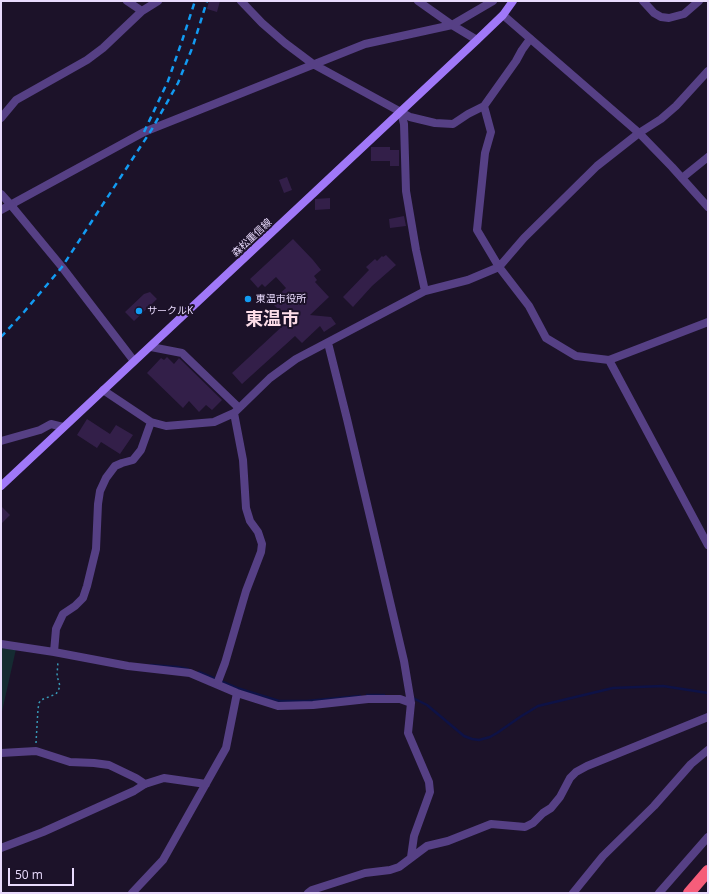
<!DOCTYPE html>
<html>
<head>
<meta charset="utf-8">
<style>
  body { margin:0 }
  #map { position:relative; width:709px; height:894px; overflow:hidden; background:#1c1229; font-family:"Open Sans",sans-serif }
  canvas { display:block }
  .frame { position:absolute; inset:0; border:2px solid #e9dbfd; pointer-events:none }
  .scale { position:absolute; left:8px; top:868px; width:66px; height:18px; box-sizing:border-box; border:2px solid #e9dbfd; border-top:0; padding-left:5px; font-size:12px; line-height:14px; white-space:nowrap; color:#e9dbfd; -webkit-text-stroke:3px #1c1229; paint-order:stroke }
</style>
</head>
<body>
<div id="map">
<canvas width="709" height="894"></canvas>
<div class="frame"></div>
<div class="scale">50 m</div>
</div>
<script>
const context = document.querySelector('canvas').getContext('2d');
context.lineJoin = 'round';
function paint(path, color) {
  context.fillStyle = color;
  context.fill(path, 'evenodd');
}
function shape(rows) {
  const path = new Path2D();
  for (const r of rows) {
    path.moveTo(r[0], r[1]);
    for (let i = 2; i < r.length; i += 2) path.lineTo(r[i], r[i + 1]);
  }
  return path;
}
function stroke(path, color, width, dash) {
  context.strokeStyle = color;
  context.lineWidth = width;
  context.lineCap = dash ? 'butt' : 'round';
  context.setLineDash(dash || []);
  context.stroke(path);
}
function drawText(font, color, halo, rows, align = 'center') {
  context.font = font + ' "Open Sans","Noto Sans JP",sans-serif';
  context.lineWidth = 4;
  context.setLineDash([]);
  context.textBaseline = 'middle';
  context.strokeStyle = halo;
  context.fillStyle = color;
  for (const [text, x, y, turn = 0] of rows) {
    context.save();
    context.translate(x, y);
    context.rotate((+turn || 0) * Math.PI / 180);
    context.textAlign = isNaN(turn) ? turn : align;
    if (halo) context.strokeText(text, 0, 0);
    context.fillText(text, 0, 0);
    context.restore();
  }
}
paint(shape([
  [1,647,16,649,1,716]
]), '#152b32');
stroke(shape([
  [151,665,177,667,188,669],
  [199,672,237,688,279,701,307,701,360,696],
  [367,695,384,695],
  [413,698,427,705,464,736,472,739,479,740,490,737,497,733,520,717,538,706,613,688,663,686,708,693]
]), '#0e1246', 2.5);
paint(shape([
  [209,1,220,1,217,12,207,9],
  [371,147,390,147,390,150,399,150,399,166,390,166,390,161,371,161],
  [287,177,292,190,284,193,279,180],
  [330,198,330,209,315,210,315,199],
  [404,216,406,226,390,228,389,219],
  [293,239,313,260,321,270,314,276,317,280,315,282,329,297,310,315,331,317,336,324,324,332,320,326,302,343,295,336,242,384,232,373,289,320,274,305,278,301,275,298,286,288,276,277,265,287,262,284,258,288,250,279],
  [386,255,396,265,372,286,353,307,343,297,369,270,366,267,375,259,377,261,382,256,383,257],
  [150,292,157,299,134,321,125,312,144,294],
  [167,357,174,364,179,358,222,400,212,410,206,405,199,412,189,401,183,408,147,373,161,358,164,360],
  [87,419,110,434,116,425,133,435,120,454,101,442,97,448,77,435],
  [1,506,10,515,1,524]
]), '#331f49');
stroke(shape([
  [36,743,38,709,39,703,41,700,56,694,58,691,60,686,57,676,58,661]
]), '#3798b5', 1.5, [2, 3]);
stroke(shape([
  [127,1,142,11],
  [241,1,262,23,285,43,313,64,410,117,435,123,453,124,468,114,484,106],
  [418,1,452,25,477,40],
  [643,1,654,13,661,17,669,18,684,14,699,1],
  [530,39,522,50,516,61,484,106,491,132,485,153,477,230,499,267,529,306,546,338,576,356,609,360,708,322],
  [401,112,404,124,406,191,416,250,425,291],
  [1,118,16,100,87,60,103,48,142,11,158,1],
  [682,178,708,157],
  [1,210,144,132,365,44,452,25,493,1],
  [328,343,347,419,404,661,411,703,408,733,429,782,430,792,414,836,411,857],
  [151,347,182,353,239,408],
  [609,360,708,545],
  [103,390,151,422,166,426,214,422,234,413,270,378,296,359,425,291,468,280,499,267,524,238,597,166,639,133,661,119,676,106,708,71],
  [151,422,141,450,133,460,122,463,115,466,106,478,100,491,98,504,96,549,87,586,83,598,75,606,63,614,56,629,54,652,128,666,190,673,237,693,278,706,313,705,368,699,400,699,411,703],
  [1,441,40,430,51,424,63,427],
  [1,644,54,652],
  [217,684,225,663,246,591,261,552,262,544,258,532,250,521,246,508,243,460,234,413],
  [1,753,36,751,70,762,94,763,109,765,136,778,145,784],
  [1,848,43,832,134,791,145,784,164,778,206,784],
  [132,893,163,860,226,748,237,693],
  [308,893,312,890,365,873,390,870,399,867,427,846,448,841,491,824,525,827,533,823,543,813,551,808,560,797,570,778,576,772,587,766,708,717],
  [573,893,603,856,654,806,691,764,708,750],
  [659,893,708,837]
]), '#564085', 8);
stroke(shape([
  [503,15,639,133,672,167,708,207],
  [1,194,10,204,62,267,134,361]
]), '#564085', 8);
stroke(shape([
  [1,486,477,40,503,15,513,1]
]), '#a078f8', 8);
stroke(shape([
  [689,893,708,871]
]), '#f65d7a', 12);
stroke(shape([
  [144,132,168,81,182,41,195,1],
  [1,337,24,312,62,267,152,129,178,83,193,46,207,1]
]), '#129bf2', 2.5, [6, 5]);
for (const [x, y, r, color] of [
  [248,299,4,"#129bf2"],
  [139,311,4,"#129bf2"]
]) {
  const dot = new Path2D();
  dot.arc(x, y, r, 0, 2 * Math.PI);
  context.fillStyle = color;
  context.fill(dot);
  stroke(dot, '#1c1229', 1.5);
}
drawText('10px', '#e9dbfd', '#1c1229', [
  ["森松重信線",252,238,-43]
]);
drawText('10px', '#e9dbfd', '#1c1229', [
  ["東温市役所",256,299],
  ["サークルK",147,311]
], 'left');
drawText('bold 18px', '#fddde8', '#1c1229', [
  ["東温市",272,320]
]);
</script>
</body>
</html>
